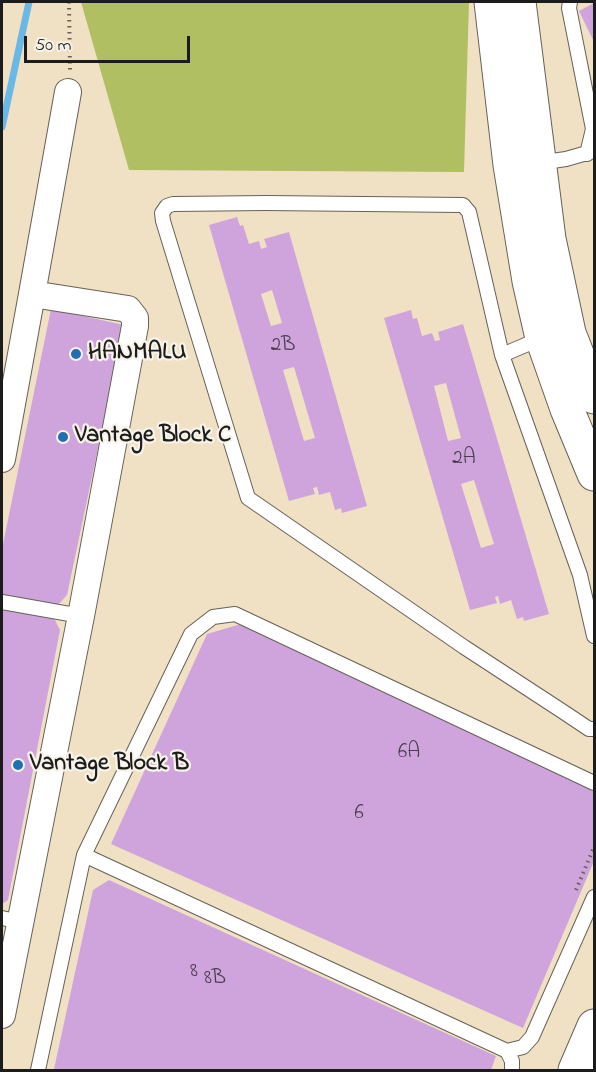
<!DOCTYPE html>
<html>
<head>
<meta charset="utf-8">
<style>
  body { margin:0 }
  #map { position:relative; width:596px; height:1072px; overflow:hidden; background:#f0e1c4; font-family:"Indie Flower",sans-serif }
  canvas { display:block }
  .frame { position:absolute; inset:0; border:3px solid #1c1c1c; pointer-events:none }
  .scale { position:absolute; left:24px; top:36px; width:166px; height:27px; box-sizing:border-box; border:3px solid #1c1c1c; border-top:0; padding-left:8px; font-size:18px; line-height:21px; white-space:nowrap; color:#1c1c1c; -webkit-text-stroke:4px #f7f3e8; paint-order:stroke }
</style>
</head>
<body>
<div id="map">
<canvas width="596" height="1072"></canvas>
<div class="frame"></div>
<div class="scale">50 m</div>
</div>
<script>
const context = document.querySelector('canvas').getContext('2d');
context.lineJoin = 'round';
function paint(path, color) {
  context.fillStyle = color;
  context.fill(path, 'evenodd');
}
function shape(rows) {
  const path = new Path2D();
  for (const r of rows) {
    path.moveTo(r[0], r[1]);
    for (let i = 2; i < r.length; i += 2) path.lineTo(r[i], r[i + 1]);
  }
  return path;
}
function stroke(path, color, width, dash) {
  context.strokeStyle = color;
  context.lineWidth = width;
  context.lineCap = dash ? 'butt' : 'round';
  context.setLineDash(dash || []);
  context.stroke(path);
}
function drawText(font, color, halo, rows, align = 'center') {
  context.font = font + ' "Indie Flower",sans-serif';
  context.lineWidth = 4.5;
  context.setLineDash([]);
  context.textBaseline = 'middle';
  context.strokeStyle = halo;
  context.fillStyle = color;
  for (const [text, x, y, turn = 0] of rows) {
    context.save();
    context.translate(x, y);
    context.rotate((+turn || 0) * Math.PI / 180);
    context.textAlign = isNaN(turn) ? turn : align;
    if (halo) context.strokeText(text, 0, 0);
    context.fillText(text, 0, 0);
    context.restore();
  }
}
paint(shape([
  [81,2,469,2,464,172,129,170]
]), '#afbf61');
stroke(shape([
  [2,127,29,2]
]), '#6ab9e5', 7);
paint(shape([
  [594,3,594,42,579,11],
  [237,217,240,226,243,225,249,244,259,241,261,249,267,247,264,239,289,232,367,506,342,513,341,508,335,510,330,492,319,495,317,487,313,488,315,494,289,501,209,225],
  [272,290,282,323,271,326,261,294],
  [294,367,315,438,304,441,283,370],
  [51,309,124,325,67,595,57,606,2,594,2,549],
  [411,310,413,319,417,318,422,336,432,333,435,341,440,340,438,332,463,324,549,614,524,621,523,617,517,619,511,600,500,604,498,596,495,597,497,603,470,610,384,318],
  [446,383,461,438,448,441,434,386],
  [474,480,494,544,481,548,461,484],
  [2,608,54,618,60,630,8,900,2,904],
  [241,624,594,787,594,861,523,1028,111,844,207,634],
  [109,880,496,1056,491,1070,54,1069,93,890]
]), '#cfa4dd');
const service = shape([
  [570,2,569,8,593,129,587,154],
  [538,163,566,159,594,151],
  [502,355,542,338],
  [2,602,81,616],
  [594,636,580,575,502,355,469,212,463,205,266,203,173,204,167,206,162,213,163,221,248,498,464,647,562,711,589,729,594,729],
  [84,855,507,1051,512,1061,512,1070],
  [2,918,20,922],
  [507,1051,523,1047,532,1037,594,897],
  [38,1070,84,855,191,634,213,617,235,614,594,783]
]);
const minor = shape([
  [32,294,68,92],
  [2,459,32,294,128,309,135,318,135,326,81,616,2,1015]
]);
const tertiary = shape([
  [491,2,510,165,529,281,542,338,567,409,594,474],
  [519,2,549,239,569,333,594,397],
  [575,1070,594,1026]
]);
stroke(service, '#666157', 16);
stroke(minor, '#666157', 28);
stroke(tertiary, '#666157', 35);
stroke(shape([
  [69,2,70,70],
  [576,890,594,847]
]), '#666157', 4, [1.5, 4.5]);
stroke(service, '#fff', 14);
stroke(minor, '#fff', 26);
stroke(tertiary, '#fff', 33);
for (const [x, y, r, color] of [
  [76,354,6,"#1f6fb2"],
  [63,437,6,"#1f6fb2"],
  [18,765,6,"#1f6fb2"]
]) {
  const dot = new Path2D();
  dot.arc(x, y, r, 0, 2 * Math.PI);
  context.fillStyle = color;
  context.fill(dot);
  stroke(dot, '#f7f3e8', 2);
}
drawText('21px', '#493e4c', null, [
  ["2B",283,347],
  ["2A",464,460],
  ["6A",409,754],
  ["6",359,815],
  ["8",194,973],
  ["8B",215,980]
]);
drawText('bold 24px', '#1c1c1c', '#f7f3e8', [
  ["HANMALU",88,354],
  ["Vantage Block C",75,437],
  ["Vantage Block B",30,765]
], 'left');
</script>
</body>
</html>
